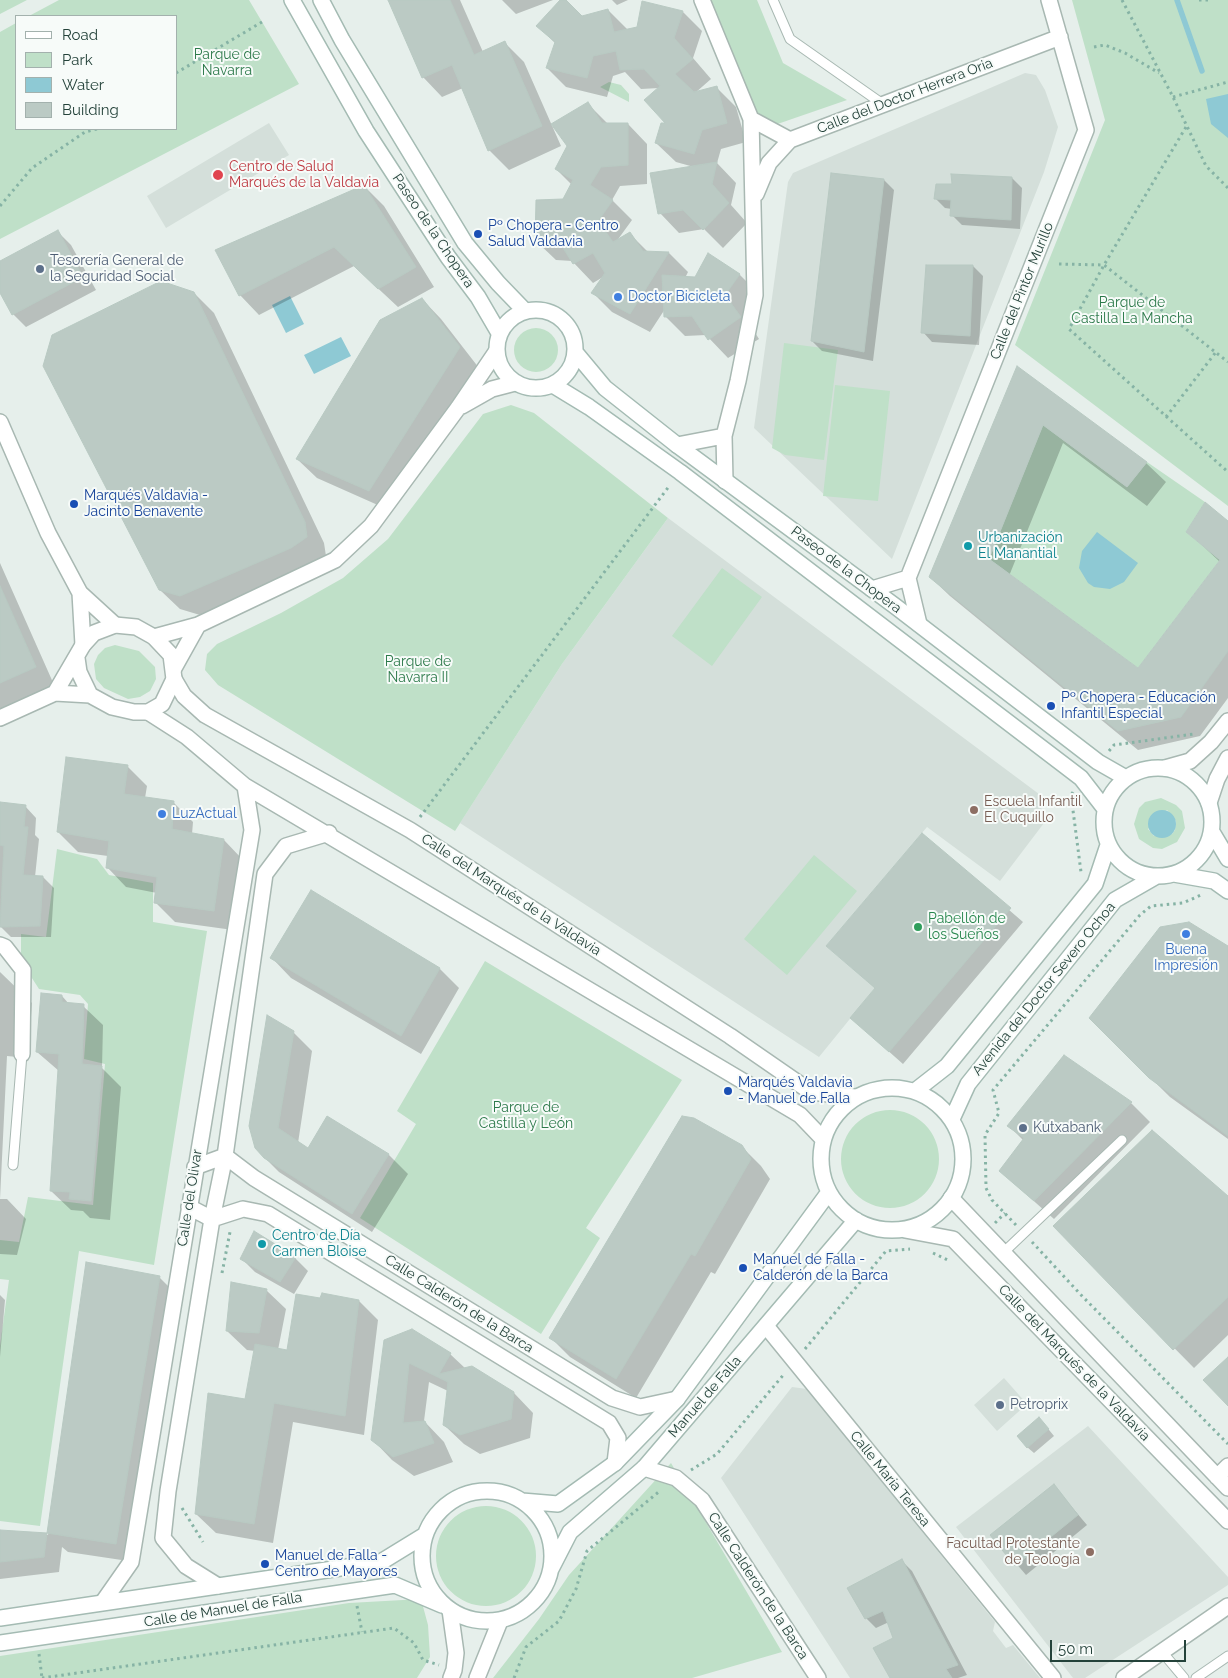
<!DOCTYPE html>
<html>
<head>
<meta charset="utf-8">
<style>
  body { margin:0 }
  #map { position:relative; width:1228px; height:1678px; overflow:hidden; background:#e6efeb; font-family:Raleway,sans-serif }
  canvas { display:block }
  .legend { position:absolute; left:15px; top:15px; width:162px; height:115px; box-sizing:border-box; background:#f7fbf9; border:1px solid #a3b1ad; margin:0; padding:6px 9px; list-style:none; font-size:15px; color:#24423a }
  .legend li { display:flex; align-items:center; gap:10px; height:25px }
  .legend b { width:25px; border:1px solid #a3b1ad }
  .scale { position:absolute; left:1050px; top:1640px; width:136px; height:22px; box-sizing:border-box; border:2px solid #24423a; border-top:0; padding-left:6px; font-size:15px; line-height:18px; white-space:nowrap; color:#24423a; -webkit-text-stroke:4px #f7fbf9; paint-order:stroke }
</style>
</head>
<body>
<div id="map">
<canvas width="1228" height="1678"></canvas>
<ul class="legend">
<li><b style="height:6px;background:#fff"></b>Road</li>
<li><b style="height:14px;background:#bfe0c8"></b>Park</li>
<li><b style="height:14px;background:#8ec9d4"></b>Water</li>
<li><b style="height:14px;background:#bbcac4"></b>Building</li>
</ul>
<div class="scale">50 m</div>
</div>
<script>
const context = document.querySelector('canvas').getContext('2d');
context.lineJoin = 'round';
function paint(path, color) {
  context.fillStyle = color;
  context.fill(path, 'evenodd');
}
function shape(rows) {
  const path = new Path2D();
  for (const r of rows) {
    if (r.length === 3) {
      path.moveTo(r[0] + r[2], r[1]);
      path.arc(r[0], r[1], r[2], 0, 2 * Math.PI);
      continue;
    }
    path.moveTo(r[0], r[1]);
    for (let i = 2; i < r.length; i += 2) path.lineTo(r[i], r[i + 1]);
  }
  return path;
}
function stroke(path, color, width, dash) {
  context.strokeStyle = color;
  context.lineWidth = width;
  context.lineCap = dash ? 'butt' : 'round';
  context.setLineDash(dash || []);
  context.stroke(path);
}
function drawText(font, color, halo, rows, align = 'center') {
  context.font = font + ' Raleway,sans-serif';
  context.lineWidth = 4;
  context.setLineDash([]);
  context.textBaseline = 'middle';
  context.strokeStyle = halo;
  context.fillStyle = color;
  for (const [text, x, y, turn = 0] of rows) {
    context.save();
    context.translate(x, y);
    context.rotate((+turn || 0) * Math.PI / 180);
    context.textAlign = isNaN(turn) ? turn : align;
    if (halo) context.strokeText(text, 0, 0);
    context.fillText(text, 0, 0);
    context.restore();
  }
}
paint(shape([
  [1025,73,1036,75,1045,90,1058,127,1044,172,892,559,754,428,788,182,793,173],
  [269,123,289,155,166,228,147,196],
  [668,518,1039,794,1044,823,1000,881,927,827,826,946,875,988,819,1057,460,823,562,664],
  [1004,1378,1027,1404,997,1431,974,1405],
  [792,1387,807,1389,995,1622,993,1631,1006,1648,1013,1645,1040,1678,850,1678,721,1478],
  [1088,1426,1228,1577,1228,1585,1085,1678,1073,1678,956,1527]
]), '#d4dfda');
paint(shape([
  [0,0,27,0,0,14],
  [59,0,249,0,299,84,0,239,0,32,16,23,16,129,176,129,176,16,29,16],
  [711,0,757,0,783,63,847,100,763,129],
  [1072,0,1228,0,1228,506,1015,345,1105,120],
  [609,82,621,85,629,94,629,102,600,87],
  [536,350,22],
  [784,343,838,350,824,460,785,455,772,448],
  [835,385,890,391,878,501,823,496],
  [511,405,534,413,668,518,562,664,455,831,218,685,205,670,207,654,217,644,281,613,343,578,388,539,483,414],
  [1043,425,1127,487,1147,462,1205,502,1186,532,1220,560,1138,668,989,559],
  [722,568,762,597,712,666,672,636],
  [115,645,139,651,155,667,156,679,150,691,140,697,128,699,104,688,96,679,94,664,98,655,105,648],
  [1161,798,1176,805,1182,811,1185,828,1177,842,1162,849,1153,848,1139,839,1134,824,1139,808,1145,802],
  [1167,810,1176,821,1175,830,1172,834,1154,836,1148,829],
  [57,849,97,859,109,875,153,883,153,922,207,931,154,1265,79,1251,40,1526,0,1521,0,1346,9,1280,0,1279,0,1240,19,1242,28,1197,93,1205,105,1064,84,1059,88,1004,80,995,39,989,21,961,21,934,46,937],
  [814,855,857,891,787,975,744,939],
  [485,961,682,1080,586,1228,600,1238,541,1334,360,1218,416,1124,397,1111],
  [890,1159,49],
  [671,1463,782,1652,692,1678,493,1678,539,1619,569,1575],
  [486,1556,50],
  [421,1599,428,1625,430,1657,417,1678,0,1678,0,1656,349,1603]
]), '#bfe0c8');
paint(shape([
  [1228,94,1228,138,1211,124,1206,99],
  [290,296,304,324,286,333,272,305],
  [341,337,351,356,314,374,304,355],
  [1097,532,1138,563,1124,582,1110,589,1094,587,1088,583,1079,568,1082,551],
  [1162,824,14]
]), '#8ec9d4');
paint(shape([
  [390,0,460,0,483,52,505,43,524,62,561,146,509,170,489,150,463,88,442,97,423,77],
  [502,0,553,0,516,14],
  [612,0,628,0,617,5],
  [608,10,628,30,683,12,702,31,693,58,711,79,695,93,716,87,736,107,746,142,721,149,717,163,736,183,731,205,747,223,723,248,704,229,679,233,660,213,694,167,676,162,656,143,668,124,659,88,641,89,625,72,613,76,607,97,566,87,547,68,556,44,541,29],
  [588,104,608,124,628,124,647,144,647,184,620,186,612,200,632,220,616,242,630,234,649,253,669,253,688,272,685,278,739,274,759,294,744,315,759,339,728,358,706,335,685,336,665,316,665,309,650,332,612,312,593,293,603,277,593,283,572,261,556,260,536,241,572,185,556,169],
  [1012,178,1022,188,1020,229,962,225,952,215,952,209,945,208,935,198,953,185],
  [884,180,894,190,873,361,822,351,812,341],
  [364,186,384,206,434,287,398,307,354,266,259,315,240,295],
  [58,232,71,245,96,290,26,327,13,314,0,290,0,263],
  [973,266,983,276,979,345,932,342,923,332],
  [194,293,214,313,324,543,326,556,310,567,200,615,180,609,160,590],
  [422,299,441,319,479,368,389,510,317,478,297,459],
  [1018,368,1146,463,1166,482,1147,506,1063,443,1009,576,1138,670,1220,562,1188,532,1228,522,1228,698,1200,736,1138,750,950,596,930,577],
  [0,563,55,687,0,711],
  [127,766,147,786,145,798,173,802,193,822,192,834,224,840,243,860,233,930,175,922,156,903,157,893,126,887,107,867,108,856,78,852,58,832],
  [0,804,25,806,36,818,35,835,39,839,35,877,43,877,54,888,51,937,11,937,0,926],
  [922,835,1023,922,903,1064,851,1018,876,989,828,946],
  [311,891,440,969,459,988,421,1054,291,978,272,958],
  [1228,949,1228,1139,1170,1097,1090,1018],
  [0,972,32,1003,28,1058,7,1056,0,1199,7,1199,26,1219,17,1255,0,1254],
  [62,996,69,1004,83,1006,103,1025,102,1068,121,1087,110,1220,90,1218,83,1211,71,1210,51,1191,59,1071,37,1052],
  [293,1032,312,1051,298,1143,308,1149,388,1154,408,1174,372,1232,279,1172,259,1152],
  [1064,1056,1131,1103,1150,1122,1054,1219,1000,1171,1023,1140,1009,1126],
  [741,1146,761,1166,770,1179,715,1274,711,1272,636,1398,570,1357,551,1338],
  [1228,1198,1228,1335,1194,1368,1054,1226],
  [295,1258,308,1271,294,1294,255,1272,242,1259],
  [87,1264,159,1277,178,1296,135,1562,68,1552,62,1547,59,1572,0,1579,0,1531,48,1535],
  [266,1290,286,1309,278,1350,288,1352,321,1299,359,1301,378,1320,364,1435,293,1422,273,1543,216,1533,196,1514,246,1400,255,1351,247,1350,227,1331],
  [0,1295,5,1300,0,1357],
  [385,1341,450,1354,466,1369,514,1393,533,1413,530,1438,480,1454,464,1444,444,1425,448,1391,429,1382,424,1421,444,1442,453,1462,414,1476,392,1460,373,1440],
  [1045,1425,1054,1436,1034,1453,1027,1447],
  [1054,1486,1087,1525,1026,1575,992,1535],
  [902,1561,912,1571,967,1675,958,1678,891,1678,895,1638,889,1622,876,1628,866,1618]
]), '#0003');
stroke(shape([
  [1177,0,1202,71]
]), '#8ec9d4', 5.5);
const building = shape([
  [388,0,450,0,474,55,505,41,542,126,488,151,452,65,422,78,388,0],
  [560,0,566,0,582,16,608,9,614,32,637,27,642,1,683,11,674,38,693,59,675,74,694,92,717,86,727,123,702,130,694,154,655,143,661,123,665,123,644,100,660,86,644,69,620,70,616,51,593,56,587,78,546,68,555,42,536,26,560,0],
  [588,102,602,123,628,123,628,165,601,167,590,185,613,200,598,221,613,242,630,232,643,251,669,252,630,314,591,293,605,273,593,253,573,264,560,243,535,241,536,200,563,199,573,180,555,169,567,146,551,124,588,102],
  [717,162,712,184,729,203,703,230,683,210,658,214,650,173,717,162],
  [831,173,884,179,864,352,811,341,831,173],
  [951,174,1012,177,1011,220,950,216,951,200,934,199,936,184,952,184,951,174],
  [364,185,416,267,378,289,334,247,239,296,215,250,364,185],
  [58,230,83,277,12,315,0,293,0,261,58,230],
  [708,253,740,274,725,295,741,317,708,340,692,316,664,317,662,275,695,277,708,253],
  [926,265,973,265,970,336,921,333,926,265],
  [161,281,194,292,305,522,307,537,291,548,180,596,159,590,43,366,52,335,161,281],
  [422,298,460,347,369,491,296,459,380,320,422,298],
  [1017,366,1147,462,1127,487,1043,425,989,559,1138,668,1220,560,1186,532,1205,502,1228,521,1228,651,1181,717,1118,731,929,577,1017,366],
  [0,586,36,667,0,683,0,586],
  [66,757,128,765,124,794,174,801,172,829,224,839,214,911,154,903,157,877,106,868,109,841,57,832,66,757],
  [0,802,26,805,24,827,28,827,23,875,43,876,40,926,0,927,4,846,0,845,0,802],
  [922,833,1011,908,889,1052,850,1018,875,988,826,946,922,833],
  [311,890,440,968,401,1036,270,958,311,890],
  [1189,922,1228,946,1228,1136,1149,1078,1089,1018,1160,927,1189,922],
  [41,993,62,995,62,1002,84,1004,82,1064,102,1066,91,1201,69,1199,70,1192,50,1191,59,1054,36,1052,41,993],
  [267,1015,294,1031,278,1128,308,1148,327,1116,389,1154,352,1214,264,1158,255,1148,249,1126,267,1015],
  [1064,1055,1132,1102,1034,1201,999,1171,1024,1138,1007,1126,1064,1055],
  [682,1116,694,1118,742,1145,751,1159,695,1256,691,1254,616,1379,549,1338,682,1116],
  [1152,1130,1228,1196,1228,1297,1173,1350,1053,1226,1152,1130],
  [254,1231,296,1257,280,1282,240,1259,254,1231],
  [86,1262,160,1276,116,1544,47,1533,86,1262],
  [231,1282,267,1289,259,1333,226,1331,231,1282],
  [322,1293,359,1300,345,1416,274,1403,254,1524,195,1514,208,1393,245,1399,255,1344,287,1350,296,1294,320,1298,322,1293],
  [412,1329,451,1353,439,1374,472,1366,514,1392,511,1419,460,1435,443,1425,448,1382,409,1363,403,1423,425,1421,434,1443,393,1457,371,1440,384,1340,412,1329],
  [1228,1357,1228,1406,1203,1380,1228,1357],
  [1039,1417,1049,1429,1027,1448,1017,1436,1039,1417],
  [1054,1484,1078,1515,1015,1566,990,1535,1054,1484],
  [0,1530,47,1533,44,1557,0,1562,0,1530],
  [902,1559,958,1665,946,1669,952,1678,890,1678,873,1648,893,1638,883,1611,865,1619,847,1588,902,1559]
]);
paint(building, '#bbcac4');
stroke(building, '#b8c9c2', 1);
const service = shape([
  [773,0,790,39,884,105],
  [13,1165,22,1054],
  [1004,1252,1122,1140],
  [1163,1653,1184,1678],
  [1196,1678,1228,1656]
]);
const minor = shape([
  [702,0,751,119,755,295,738,381,724,436,725,481],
  [751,119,790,140,1060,37],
  [756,194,769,163,790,140],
  [462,406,492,389,515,383],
  [0,422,48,533,80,593,115,625],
  [677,445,724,436],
  [908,578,1086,130,1049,0],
  [872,589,908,578,919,624],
  [80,593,83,645],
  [154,637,198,625,335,560,371,526,458,408,496,352],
  [174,668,198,625],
  [174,679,184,696,205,715,410,830,730,1036,811,1092,855,1097],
  [148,712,187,737,245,786,800,1115,823,1139],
  [1165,768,1190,761,1211,742,1228,721],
  [1209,803,1217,779,1228,758],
  [0,945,5,947,23,970,22,1054],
  [195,1167,225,1156,254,1178,612,1398,640,1407,677,1399],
  [951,1198,1228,1488],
  [189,1207,212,1219,243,1209,268,1214,609,1423,618,1438,615,1463],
  [905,1230,953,1239,1228,1521],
  [766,1326,1053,1678],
  [644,1468,676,1478,702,1500,818,1678],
  [1217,1477,1228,1466],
  [218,1586,186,1566,163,1538,168,1491,212,1219,225,1156,265,874,286,846,329,833],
  [103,1602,131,1562,252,830,245,786],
  [450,1610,456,1653,454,1670,451,1678],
  [477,1678,500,1621],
  [1124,1678,1228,1606]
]);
const tertiary = shape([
  [55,693,83,645,94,633,115,625,136,627,154,637,171,655,174,679,162,704,148,712,134,712,112,707,90,695,79,672,77,658],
  [0,718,55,693,90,695]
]);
const secondary = shape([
  [292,0,366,131,448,257,478,297,499,333],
  [321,0,342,40,465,243,498,283,525,311],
  [536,349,39],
  [575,352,605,388,677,445,895,606,1098,762,1126,778],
  [553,385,589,407,680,472,1081,778,1105,809],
  [1158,822,54],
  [1212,832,1228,859],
  [1174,874,1214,881,1228,891],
  [892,1159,71],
  [915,1091,947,1066,1095,884,1108,845],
  [952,1119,968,1084,1115,900,1155,877],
  [487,1556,65],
  [522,1501,558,1504,615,1463,677,1399,829,1192],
  [551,1569,570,1532,644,1468,856,1220],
  [0,1618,381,1562,425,1535],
  [0,1643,395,1585,442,1605]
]);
stroke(service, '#a8b8b2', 11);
stroke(minor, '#a8b8b2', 18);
stroke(tertiary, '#a8b8b2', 18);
stroke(secondary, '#a4bbb3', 18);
stroke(shape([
  [1122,0,1173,97,1206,166,1228,188],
  [1199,0,1208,0],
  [1094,47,1105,45,1125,53,1159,73],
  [176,73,262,22],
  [1173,97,1228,82],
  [1186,127,1104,265,1069,329,1228,472],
  [0,206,32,168,85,132,97,129],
  [1059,264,1104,265,1228,362],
  [1166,417,1216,352],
  [1109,751,1114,745,1194,734],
  [1073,792,1071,795,1081,872],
  [420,817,670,485],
  [995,1223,1005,1213],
  [1016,1225,992,1200,986,1188,985,1135,999,1113,993,1090,1140,915,1151,906,1183,903,1201,895],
  [1032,1242,1083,1297,1228,1444],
  [933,1253,950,1261],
  [222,1273,230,1232],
  [805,1349,886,1251,910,1249],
  [691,1470,717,1454,785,1373],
  [182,1508,203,1542],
  [357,1606,362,1632],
  [39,1654,42,1678],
  [42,1678,394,1628,414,1643,423,1660,439,1665],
  [514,1678,526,1647,559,1621,576,1589,587,1551,661,1490]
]), '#86b3a5', 3, [2.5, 4]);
stroke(service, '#fff', 9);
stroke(minor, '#fff', 15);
stroke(tertiary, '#fff', 15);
stroke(secondary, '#fff', 15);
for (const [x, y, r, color] of [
  [218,175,6,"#e0444e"],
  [478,234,5,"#1a4fb4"],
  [40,269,5,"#5c6f8a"],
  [618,297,5,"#3f7fe0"],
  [74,504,5,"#1a4fb4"],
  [968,546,5,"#0f9aa8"],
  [1051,706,5,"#1a4fb4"],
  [974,810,5,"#8d6e63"],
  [162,814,5,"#3f7fe0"],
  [918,927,5,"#2e9e5b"],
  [1186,934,5,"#3f7fe0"],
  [728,1091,5,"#1a4fb4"],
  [1023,1128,5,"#5c6f8a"],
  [262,1244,5,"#0f9aa8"],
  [743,1268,5,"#1a4fb4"],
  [1000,1405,5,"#5c6f8a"],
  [1090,1552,5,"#8d6e63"],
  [265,1564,5,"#1a4fb4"]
]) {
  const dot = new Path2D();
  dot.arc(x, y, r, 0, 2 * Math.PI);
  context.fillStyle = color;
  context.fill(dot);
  stroke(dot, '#f7fbf9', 2);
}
drawText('14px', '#2d7a4b', '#f7fbf9', [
  ["Parque de",227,55],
  ["Navarra",227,71],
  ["Parque de",1132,303],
  ["Castilla La Mancha",1132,319],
  ["Parque de",418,662],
  ["Navarra II",418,678],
  ["Parque de",526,1108],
  ["Castilla y León",526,1124]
]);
drawText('14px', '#24423a', '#f7fbf9', [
  ["Calle del Doctor Herrera Oria",905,96,-21],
  ["Paseo de la Chopera",433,231,56],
  ["Calle del Pintor Murillo",1022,291,-68],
  ["Paseo de la Chopera",846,570,37],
  ["Calle del Marqués de la Valdavia",511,895,33],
  ["Avenida del Doctor Severo Ochoa",1044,989,-51],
  ["Calle del Olivar",190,1198,-81],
  ["Calle Calderón de la Barca",459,1304,32],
  ["Calle del Marqués de la Valdavia",1074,1363,46],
  ["Manuel de Falla",705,1397,-49],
  ["Calle María Teresa",890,1479,51],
  ["Calle Calderón de la Barca",758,1586,57],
  ["Calle de Manuel de Falla",223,1610,-9]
]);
drawText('14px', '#be3a42', '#f7fbf9', [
  ["Centro de Salud",229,167],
  ["Marqués de la Valdavia",229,183]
], 'left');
drawText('14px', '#164399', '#f7fbf9', [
  ["Pº Chopera - Centro",488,226],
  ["Salud Valdavia",488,242],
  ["Marqués Valdavia -",84,496],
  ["Jacinto Benavente",84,512],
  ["Pº Chopera - Educación",1061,698],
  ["Infantil Especial",1061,714],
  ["Marqués Valdavia",738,1083],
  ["- Manuel de Falla",738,1099],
  ["Manuel de Falla -",753,1260],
  ["Calderón de la Barca",753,1276],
  ["Manuel de Falla -",275,1556],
  ["Centro de Mayores",275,1572]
], 'left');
drawText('14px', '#4e5e75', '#f7fbf9', [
  ["Tesorería General de",50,261],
  ["la Seguridad Social",50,277],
  ["Kutxabank",1033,1128],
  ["Petroprix",1010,1405]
], 'left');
drawText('14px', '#366cbe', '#f7fbf9', [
  ["Doctor Bicicleta",628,297],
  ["LuzActual",172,814],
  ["Buena",1186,950,"center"],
  ["Impresión",1186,966,"center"]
], 'left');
drawText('14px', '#0d838f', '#f7fbf9', [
  ["Urbanización",978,538],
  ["El Manantial",978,554],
  ["Centro de Día",272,1236],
  ["Carmen Bloise",272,1252]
], 'left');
drawText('14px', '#785e54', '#f7fbf9', [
  ["Escuela Infantil",984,802],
  ["El Cuquillo",984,818],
  ["Facultad Protestante",1080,1544,"right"],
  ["de Teología",1080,1560,"right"]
], 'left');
drawText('14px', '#27864d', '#f7fbf9', [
  ["Pabellón de",928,919],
  ["los Sueños",928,935]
], 'left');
</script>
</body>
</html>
